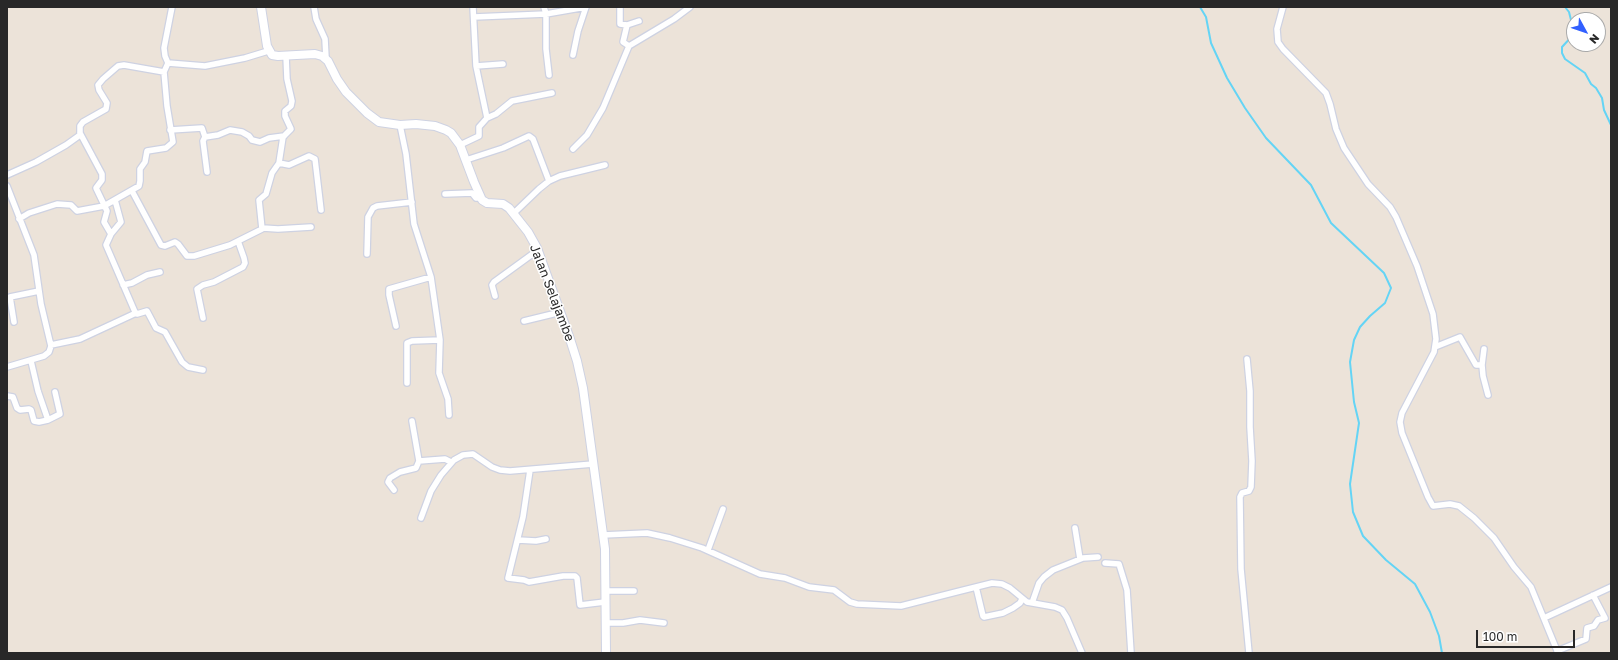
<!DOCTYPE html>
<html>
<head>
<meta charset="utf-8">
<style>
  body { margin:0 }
  #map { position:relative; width:1618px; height:660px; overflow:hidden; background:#ece3d9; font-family:"Golos Text",sans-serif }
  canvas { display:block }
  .frame { position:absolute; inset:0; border:8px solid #282828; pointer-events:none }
  .north { position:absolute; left:1566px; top:12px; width:40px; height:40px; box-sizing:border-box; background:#fff; border:1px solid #a9a9a9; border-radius:50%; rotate:130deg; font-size:11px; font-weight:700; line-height:16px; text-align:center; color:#282828 }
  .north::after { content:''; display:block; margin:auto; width:14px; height:18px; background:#3260ff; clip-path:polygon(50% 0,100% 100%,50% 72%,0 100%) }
  .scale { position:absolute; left:1476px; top:630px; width:99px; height:18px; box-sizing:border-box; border:2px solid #282828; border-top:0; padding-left:5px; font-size:12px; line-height:14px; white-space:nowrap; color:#282828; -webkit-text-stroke:3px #fff; paint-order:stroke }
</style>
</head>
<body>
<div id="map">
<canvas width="1618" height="660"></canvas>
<div class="frame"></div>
<div class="north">N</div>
<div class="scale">100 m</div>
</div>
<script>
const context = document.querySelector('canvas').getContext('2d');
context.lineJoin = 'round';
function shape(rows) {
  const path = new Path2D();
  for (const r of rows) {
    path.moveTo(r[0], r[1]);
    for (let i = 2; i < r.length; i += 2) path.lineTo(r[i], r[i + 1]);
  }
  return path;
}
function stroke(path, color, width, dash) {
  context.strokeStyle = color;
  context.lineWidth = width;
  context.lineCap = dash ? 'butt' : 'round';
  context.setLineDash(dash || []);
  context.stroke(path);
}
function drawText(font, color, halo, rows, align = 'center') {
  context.font = font + ' "Golos Text",sans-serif';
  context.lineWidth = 3;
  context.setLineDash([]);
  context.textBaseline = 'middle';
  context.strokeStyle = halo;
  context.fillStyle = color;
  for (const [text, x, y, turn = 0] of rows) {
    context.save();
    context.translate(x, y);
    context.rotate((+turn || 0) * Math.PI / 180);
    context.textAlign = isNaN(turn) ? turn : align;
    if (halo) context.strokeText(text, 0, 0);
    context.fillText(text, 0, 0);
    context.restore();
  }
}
stroke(shape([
  [1200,7,1206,17,1211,43,1227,78,1245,108,1266,138,1311,185,1331,223,1384,273,1391,288,1385,303,1370,316,1360,327,1354,340,1350,362,1354,402,1359,423,1350,484,1353,512,1363,536,1386,560,1415,584,1430,612,1439,636,1442,653],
  [1565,7,1569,12,1574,32],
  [1574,34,1562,47,1562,53,1565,59,1585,73,1591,84,1596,88,1602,98,1604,110,1611,125]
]), '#64d4f5', 2);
const street = shape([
  [172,7,164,48,165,56,168,63,205,66,245,58,268,51],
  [314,7,316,19,325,39,326,58],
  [544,7,546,14,546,49,549,75],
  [620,7,620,24,627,25,639,21],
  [1283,7,1277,29,1278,42,1283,49,1326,93,1330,104,1336,129,1344,148,1368,184,1390,207,1396,217,1417,266,1433,314,1436,339,1434,352,1402,413,1400,422,1402,433,1428,497,1433,506,1450,504,1459,506,1474,518,1494,538,1514,567,1531,587,1558,653],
  [474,17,546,14,586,7],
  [627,25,623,42,629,46],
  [573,55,578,31,586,7],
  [476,66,503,64],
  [487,118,496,114,512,101,552,93],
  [400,125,406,154,414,224,431,277,440,340,439,373,448,399,449,415],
  [170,130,202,128,205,137],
  [80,133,102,174,102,180,96,188,107,211,104,222,111,234,106,245,135,312,137,314,147,311,156,328,165,332,182,362,188,367,203,370],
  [460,145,479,136,479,127,487,118,476,66,473,7],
  [573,149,587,135,603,108,629,46,674,19,690,7],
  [466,160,503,148,529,136,533,139,549,181],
  [279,163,289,165,309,156,315,159,321,210],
  [207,172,203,141,205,137,218,135,230,130,242,132,249,136,252,140,260,142,269,138,284,136],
  [7,175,36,162,66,145,80,135,80,126,83,122,106,109,107,103,99,90,98,85,103,79,118,66,124,65,164,72,168,63],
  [7,186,34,255,41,304,51,346,49,352,44,356,7,367],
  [132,191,161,245,165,246,175,242,178,244,187,256,194,256,230,245,262,229,259,200,266,194,272,173,279,163,283,137,291,129,285,116,285,111,291,106,292,101,287,79,286,56],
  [445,194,472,193,476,198,481,198],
  [514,213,539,189,549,181,560,176,605,165],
  [19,219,29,213,57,204,71,205,77,211,104,206,139,186,140,181,140,169,145,162,147,151,166,148,173,142,167,106,164,72],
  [263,228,278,229,311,227],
  [111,234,121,222,115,200],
  [367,254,368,217,373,208,377,206,412,202],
  [123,285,132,283,147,275,160,272],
  [495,296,492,285,494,282,538,250],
  [203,318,197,289,203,285,214,282,243,267,245,263,244,258,238,241],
  [524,321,561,312],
  [14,322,10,297,39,291],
  [396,326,389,295,389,289,431,277],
  [51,345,80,339,136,313],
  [1435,347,1460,337,1476,365,1482,365],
  [1484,349,1482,365,1483,376,1488,395],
  [1247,359,1250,391,1250,427,1252,461,1251,487,1249,491,1242,493,1240,497,1241,569,1249,653],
  [31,361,38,391,48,420],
  [407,383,407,343,412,341,440,340],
  [7,396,13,397,17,408,20,410,29,409,31,410,34,421,39,422,48,420,60,414,55,392],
  [412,421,419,461,445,459,451,462],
  [530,470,523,517,508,578,524,580,529,582,563,576,575,576,577,578,580,605,605,602],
  [394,490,388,482,390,478,400,472,416,468,419,461],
  [421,518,431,491,441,475,454,460,463,455,473,454,492,467,500,470,510,471,593,464],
  [1075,528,1080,559],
  [603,535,647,533,670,538,702,548,760,574,785,578,809,587,834,590,850,602,857,604,901,606,960,591,992,583,1002,584,1010,588,1027,602,1055,607,1062,610,1067,618,1082,653],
  [518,540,536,541,546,539],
  [708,550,723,509],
  [1105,563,1119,564,1127,590,1131,653],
  [976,587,983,616,984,617,1003,613,1013,608,1020,603,1022,599],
  [605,591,634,591],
  [1032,603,1039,583,1044,577,1053,570,1083,558,1098,557],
  [1544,618,1611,587],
  [606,623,623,623,640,620,664,623],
  [1557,651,1586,639,1587,628,1594,626,1598,620,1605,618,1593,595]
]);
const secondary = shape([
  [261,7,267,46,272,55,278,56,315,54,322,56,328,61,337,79,346,92,367,113,379,122,400,125,416,124,435,126,446,130,451,133,460,145,474,182,482,200,487,203,503,204,509,208,528,232,537,248,570,339,577,361,583,388,605,549,606,653]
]);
stroke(street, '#ced2e2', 8);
stroke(secondary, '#ced2e2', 10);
stroke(street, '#fff', 5.5);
stroke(secondary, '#fff', 8);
drawText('13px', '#282828', '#fff', [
  ["Jalan Selajambe",552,293,69]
]);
</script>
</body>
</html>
